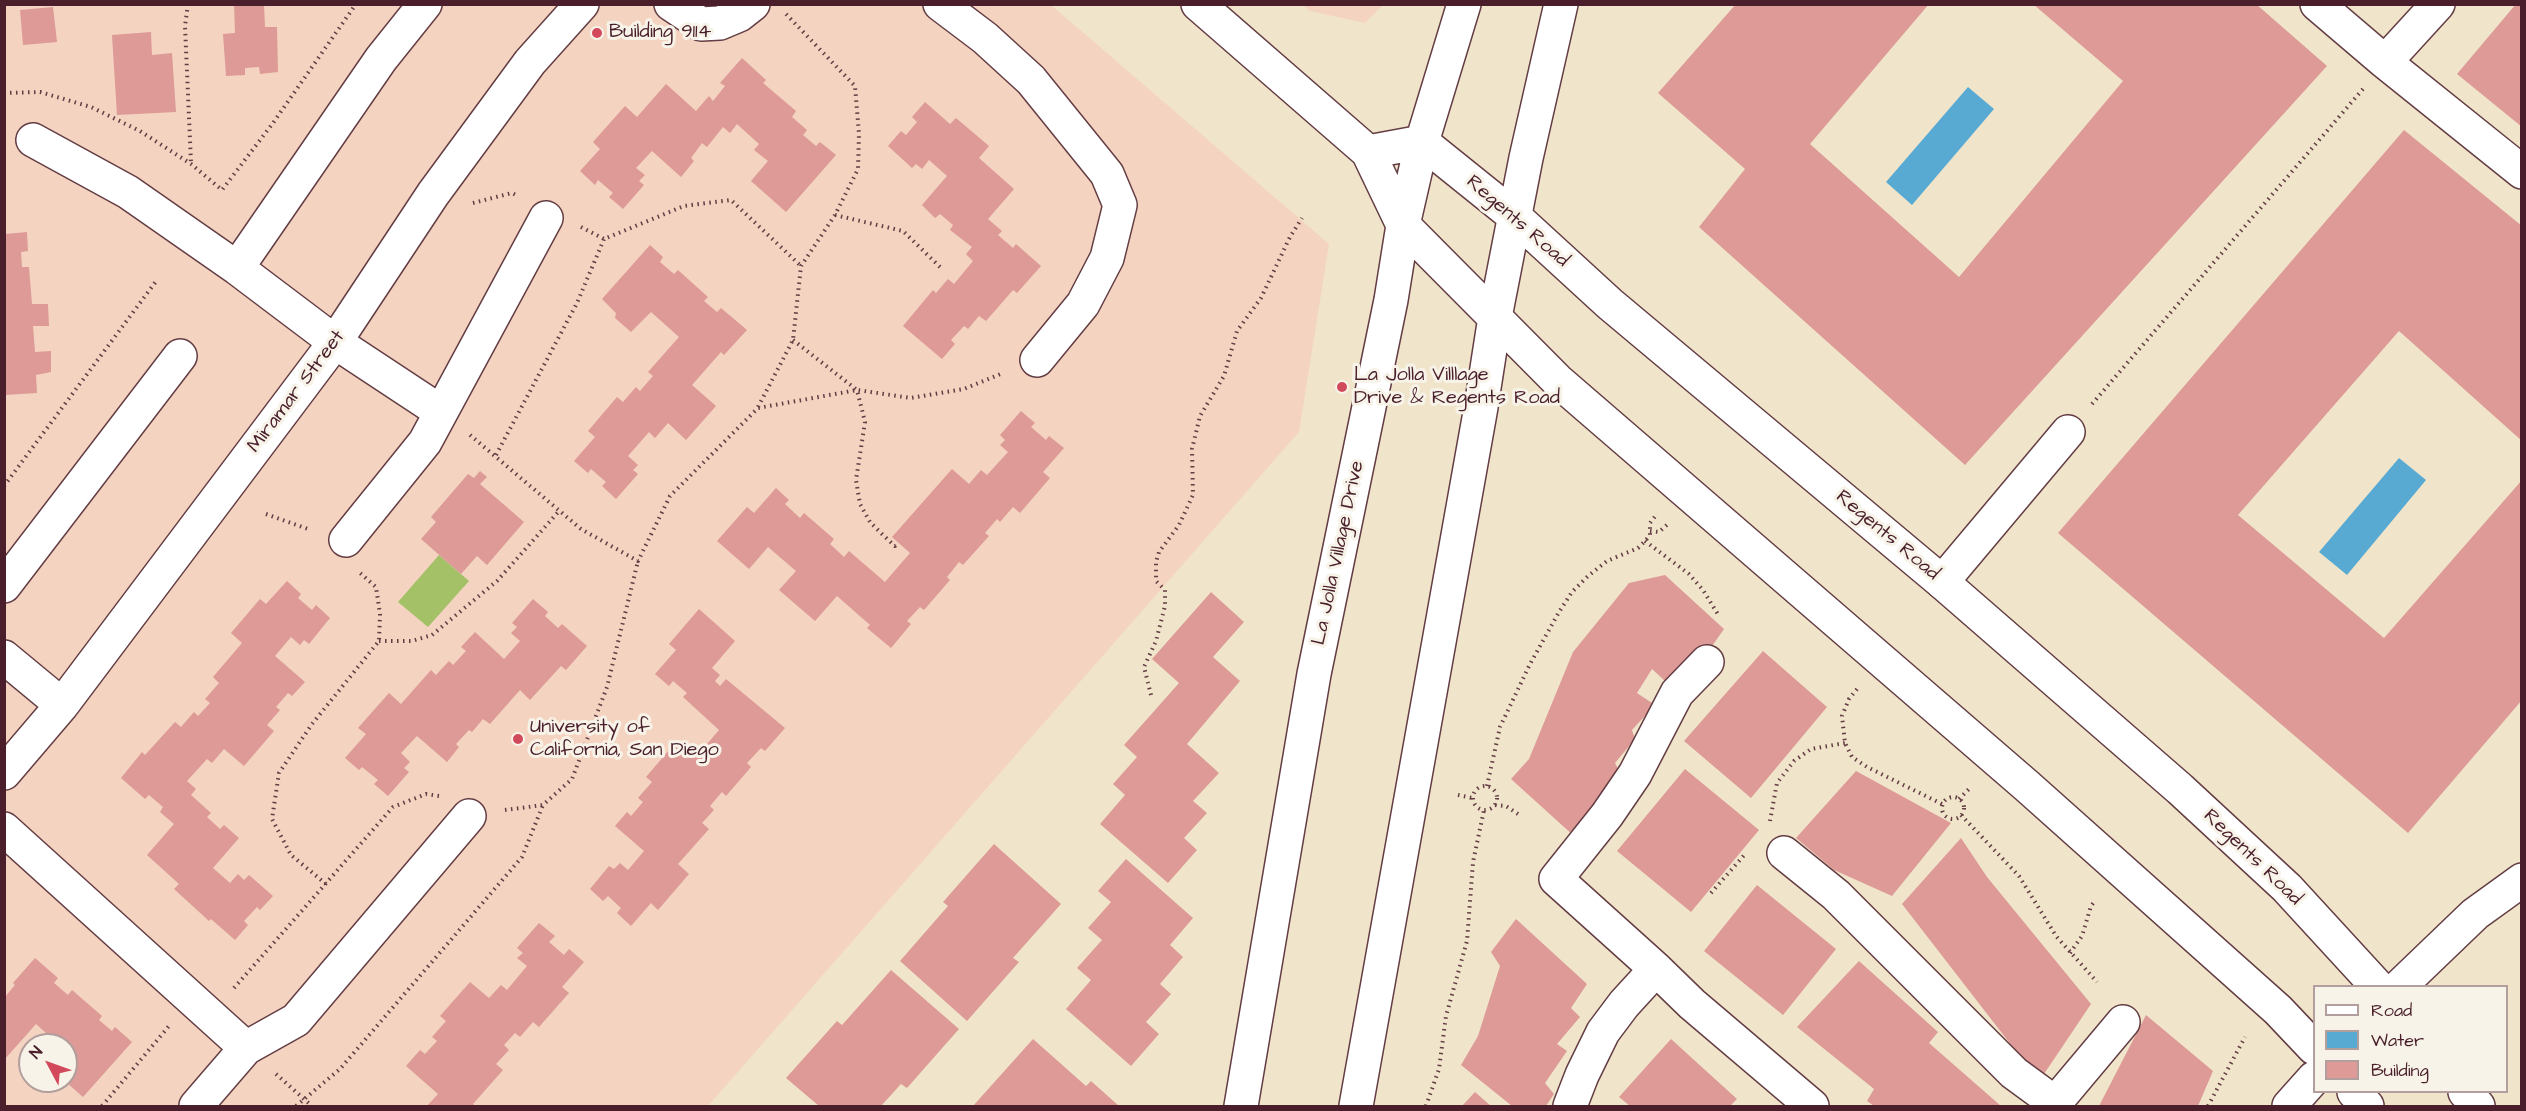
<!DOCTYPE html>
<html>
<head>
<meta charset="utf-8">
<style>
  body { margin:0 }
  #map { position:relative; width:2526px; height:1111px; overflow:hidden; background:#f0e5cb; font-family:"Architects Daughter",sans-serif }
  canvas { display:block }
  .frame { position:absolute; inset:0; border:6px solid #4a1f2b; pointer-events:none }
  .legend { position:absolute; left:2313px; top:985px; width:195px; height:108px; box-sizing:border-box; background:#f7f3e8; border:2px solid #b29e9c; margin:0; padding:8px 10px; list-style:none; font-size:18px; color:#4a1f2b }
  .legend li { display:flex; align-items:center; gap:12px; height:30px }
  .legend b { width:30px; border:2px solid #b29e9c }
  .north { position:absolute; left:18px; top:1033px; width:60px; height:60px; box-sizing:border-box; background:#f7f3e8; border:2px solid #b29e9c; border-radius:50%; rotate:311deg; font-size:16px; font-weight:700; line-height:24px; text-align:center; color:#4a1f2b }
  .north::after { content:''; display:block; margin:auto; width:21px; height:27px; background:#d1495b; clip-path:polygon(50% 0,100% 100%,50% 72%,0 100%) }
</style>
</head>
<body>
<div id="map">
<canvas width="2526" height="1111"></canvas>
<div class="frame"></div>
<ul class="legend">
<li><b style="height:8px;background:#fff"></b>Road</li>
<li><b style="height:16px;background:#58aad3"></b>Water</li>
<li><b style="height:16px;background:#dd9a97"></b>Building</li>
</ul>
<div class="north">N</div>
</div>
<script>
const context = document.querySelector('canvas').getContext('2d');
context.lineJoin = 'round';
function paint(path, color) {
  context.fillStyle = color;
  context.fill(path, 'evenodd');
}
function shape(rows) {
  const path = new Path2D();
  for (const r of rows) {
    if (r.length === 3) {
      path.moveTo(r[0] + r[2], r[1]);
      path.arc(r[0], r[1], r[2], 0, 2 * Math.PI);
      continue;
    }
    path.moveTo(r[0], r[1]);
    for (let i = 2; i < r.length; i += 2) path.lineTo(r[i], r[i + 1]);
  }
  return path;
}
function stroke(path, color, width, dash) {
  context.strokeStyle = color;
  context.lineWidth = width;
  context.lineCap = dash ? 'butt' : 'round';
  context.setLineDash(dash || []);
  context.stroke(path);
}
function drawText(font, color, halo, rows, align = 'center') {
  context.font = font + ' "Architects Daughter",sans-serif';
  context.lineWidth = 6;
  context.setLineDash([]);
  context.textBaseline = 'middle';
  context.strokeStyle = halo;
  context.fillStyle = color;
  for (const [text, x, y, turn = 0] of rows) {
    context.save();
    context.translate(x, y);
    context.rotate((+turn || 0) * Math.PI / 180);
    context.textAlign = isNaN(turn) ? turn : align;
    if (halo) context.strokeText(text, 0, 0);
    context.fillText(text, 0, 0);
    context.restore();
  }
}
paint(shape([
  [5,5,1051,5,1329,244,1299,432,708,1106,5,1106],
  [30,1045,66,1045,66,1081,30,1081],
  [1303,5,1383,5,1365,23,1310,11]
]), '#f4d3c0');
paint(shape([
  [439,555,469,581,428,627,398,602]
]), '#a4c168');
paint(shape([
  [1968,87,1994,109,1912,205,1886,182],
  [2399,458,2426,480,2347,575,2319,552]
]), '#58aad3');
paint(shape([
  [234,4,264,4,265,27,277,27,278,72,260,74,259,67,245,68,245,75,226,76,223,34,235,33],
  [1736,4,1929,4,1810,144,1959,277,2123,81,2033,4,2256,4,2327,66,1965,465,1699,227,1745,169,1658,93],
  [2516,4,2522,4,2522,127,2457,74],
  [53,7,57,42,23,45,20,10],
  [151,32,152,55,172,53,176,112,117,115,112,35],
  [742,58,766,80,763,83,796,111,792,117,807,130,803,135,816,146,820,142,836,155,786,212,751,181,768,161,754,150,759,144,737,124,730,133,723,127,707,147,702,143,691,158,694,161,681,177,652,151,636,168,645,175,639,181,644,185,623,209,609,197,613,193,598,180,595,185,580,171,600,149,593,142,625,106,637,117,666,84,696,111,709,96,713,101,725,86,720,83],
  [925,102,950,124,956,118,989,146,979,158,1014,189,988,219,1002,231,998,235,1013,248,1016,244,1041,266,1017,293,1013,290,986,321,979,316,968,329,964,326,951,340,955,344,942,359,903,326,933,290,936,293,948,279,954,284,973,261,966,254,972,247,950,230,953,225,940,214,935,218,922,205,947,176,929,160,922,169,916,164,912,168,888,146,901,131,906,135,917,122,912,117],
  [2404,130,2522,226,2522,441,2399,331,2238,515,2384,638,2522,480,2522,700,2408,833,2058,533],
  [27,232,28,251,21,252,22,267,29,267,32,304,48,304,49,326,33,326,35,352,51,351,51,372,36,375,37,393,5,395,5,234],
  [650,245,663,257,660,262,674,274,678,270,708,297,704,301,717,312,721,308,747,330,724,355,721,352,692,385,716,406,686,440,668,423,655,438,649,432,628,456,638,465,633,470,638,474,616,499,602,486,606,482,591,469,588,473,574,461,595,437,588,431,617,397,623,402,636,387,640,391,653,376,648,372,679,337,651,312,631,332,615,318,616,313,602,299],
  [1021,411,1035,423,1031,427,1046,440,1049,436,1064,448,1043,472,1050,478,1020,513,1013,507,1000,522,997,519,985,533,989,536,963,565,959,562,947,577,950,580,924,610,920,607,907,621,911,624,891,648,867,628,870,625,837,596,815,621,779,590,796,571,768,547,749,569,717,541,747,507,754,513,776,488,789,500,785,504,800,518,804,513,834,539,830,544,844,557,849,551,885,582,910,553,892,537,952,469,969,484,981,470,987,475,1008,452,1000,445,1005,440,1000,435],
  [480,471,487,477,480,484,524,522,487,565,477,556,461,574,421,539,436,522,431,517,468,474,474,478],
  [1665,575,1724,629,1703,659,1686,658,1665,681,1652,669,1637,693,1655,705,1632,730,1635,739,1615,763,1621,774,1594,802,1602,804,1574,836,1511,779,1529,759,1573,652,1629,583],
  [287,581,301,594,298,598,312,610,316,605,330,618,309,644,304,640,300,645,291,637,275,656,305,682,292,696,288,693,276,707,280,710,267,725,274,731,244,766,224,749,212,763,207,759,187,781,196,789,191,795,211,813,207,817,220,829,224,825,239,838,213,868,230,883,238,874,244,880,249,875,273,896,260,910,257,907,244,921,248,925,235,940,211,919,209,921,174,889,179,884,147,855,174,824,160,812,163,807,149,795,145,799,121,778,142,752,145,755,175,722,181,727,194,712,198,716,210,703,205,699,219,683,213,677,242,643,231,633,260,599,266,604],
  [1211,592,1244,622,1213,657,1240,681,1187,744,1219,773,1193,801,1207,813,1184,838,1197,850,1168,883,1100,824,1125,795,1113,784,1137,757,1124,745,1179,683,1152,659],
  [533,599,548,612,545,616,558,628,562,624,587,646,566,670,561,666,530,700,520,690,490,724,483,719,472,732,469,730,456,744,459,747,447,762,417,736,401,753,410,762,404,768,409,772,388,796,374,784,378,780,362,767,359,770,345,758,366,734,358,728,389,693,401,704,431,670,436,675,449,661,453,665,466,651,461,647,475,632,504,659,520,641,511,633,517,627,512,623],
  [699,609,735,641,712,668,720,675,715,681,720,686,726,679,785,728,765,751,761,748,747,763,751,767,726,796,722,792,710,806,714,810,702,823,709,829,678,864,689,874,658,910,651,903,631,926,617,913,621,908,608,896,603,901,590,889,609,866,614,869,620,863,628,870,644,851,615,826,627,812,631,816,643,802,638,798,652,782,646,777,676,742,695,758,719,730,683,697,687,693,673,681,669,686,655,674,676,650,669,644],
  [1763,651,1827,707,1751,798,1684,741],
  [1685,769,1759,830,1691,912,1617,851],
  [1856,771,1951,823,1892,896,1834,870,1796,838],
  [1961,838,1987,877,2091,1004,2042,1077,2015,1050,1902,904],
  [994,844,1061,904,1013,958,1019,962,967,1021,900,961,948,906,943,902],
  [1126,859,1193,918,1170,945,1183,957,1160,984,1171,994,1146,1022,1159,1034,1131,1066,1066,1009,1091,980,1077,968,1102,940,1088,928,1111,902,1098,891],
  [1757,885,1836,949,1783,1015,1704,951],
  [1516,919,1587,984,1571,1008,1580,1017,1557,1044,1567,1051,1545,1083,1554,1094,1546,1106,1512,1106,1461,1065,1478,1036,1500,966,1491,952],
  [539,923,555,936,549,942,564,955,569,949,584,962,562,987,569,993,539,1027,533,1022,520,1037,515,1033,504,1045,509,1050,496,1064,503,1070,473,1104,475,1106,427,1106,438,1094,406,1066,420,1050,425,1054,437,1041,432,1037,446,1021,440,1016,470,982,489,998,501,985,507,990,527,966,517,958,523,953,517,948],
  [35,958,58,978,54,983,68,995,72,990,102,1016,99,1020,112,1031,115,1027,132,1042,83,1097,66,1082,66,1045,59,1045,36,1024,4,1060,4,998,15,985,13,983],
  [1859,961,1938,1032,1929,1043,2001,1106,1874,1106,1867,1101,1874,1089,1797,1027],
  [891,970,959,1029,907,1088,901,1084,881,1106,819,1106,786,1078,837,1021,842,1025],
  [2146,1015,2213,1071,2198,1106,2099,1106],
  [1033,1039,1086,1086,1091,1081,1119,1106,973,1106],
  [1671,1039,1737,1099,1730,1106,1630,1106,1619,1097],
  [1475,1092,1491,1106,1462,1106]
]), '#dd9a97');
const minor = shape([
  [671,4,701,24,720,23,739,15,753,4],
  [940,4,985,38,1031,80,1107,174,1120,205,1107,258,1083,304,1037,360],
  [2317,4,2385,62],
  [2438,4,2385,62,2522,172],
  [33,140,128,192,237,268,335,342,441,412],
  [237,268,381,59,425,4],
  [346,540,425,442,546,218],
  [1942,582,2068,432],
  [4,586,180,356],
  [4,657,62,705],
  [4,773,62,705,335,342,433,194,530,62,582,4],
  [4,829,246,1048],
  [1784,853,1836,895,2014,1073,2055,1103,2051,1106],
  [1656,969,1556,879,1607,815,1635,774,1677,693,1707,662],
  [2400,986,2475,914,2522,880],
  [2055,1103,2123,1022],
  [196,1106,246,1048,296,1020,469,816],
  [1570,1106,1582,1075,1603,1032,1624,1004,1656,969,1692,1004,1812,1106],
  [2289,1106,2314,1078]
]);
const major = shape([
  [1198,4,1368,152,1403,225,1557,380,2027,786,2278,1010,2314,1048],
  [1368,152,1422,142,1514,216,1610,304,1942,582,2180,789,2287,888,2377,986],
  [2354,1092,2367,1106],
  [2465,1092,2478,1106],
  [1241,1106,1314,674,1391,300,1403,225,1422,142,1464,4],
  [1356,1106,1481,407,1495,317,1526,158,1561,4]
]);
stroke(minor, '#633d43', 36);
stroke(major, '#633d43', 36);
stroke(shape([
  [188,4,185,26,191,163],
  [4,93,40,92,91,107,140,131,191,164,222,190,273,123,356,4],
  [473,203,512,193,518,196],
  [835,215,903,231,941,268],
  [581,227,604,239,684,206,731,200,801,266],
  [793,340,857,390,865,422,856,480,860,504,870,522,884,536,895,546,899,543],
  [2092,404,2363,89],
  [758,407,793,340,801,266,835,215,858,169,859,134,855,86,786,14],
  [470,435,581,529,638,561,670,496,758,408,857,390,911,398,964,389,1003,373],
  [496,455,577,303,604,239],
  [4,486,157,280],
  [266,514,311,530],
  [1650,531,1659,532,1668,524],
  [1645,541,1689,574,1703,590,1719,616],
  [379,641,412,641,432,635,497,581,560,510],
  [1857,689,1849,699,1842,716,1845,743,1852,757,1867,767,1942,804],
  [1151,695,1144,667,1156,641,1165,606,1165,590,1156,581,1156,562,1159,552,1179,525,1193,495,1192,449,1200,416,1224,376,1237,331,1261,298,1290,237,1302,218],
  [1485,798,12],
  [1487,786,1500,727,1530,664,1559,612,1572,592,1588,576,1607,561,1638,548,1645,541,1650,535,1650,523,1657,514],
  [1458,795,1472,798],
  [1953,808,11],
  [1959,799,1970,788],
  [1495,805,1506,806,1518,814],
  [505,810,543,805,572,779,607,687,638,561],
  [1961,815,2019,876,2056,936,2097,982],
  [1770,821,1777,783,1794,761,1811,749,1845,743],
  [326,884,291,855,272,819,279,773,312,724,379,641,380,614,376,587,360,573],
  [1711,893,1746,853],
  [2070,953,2082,936,2091,906,2095,901],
  [234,988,393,807,426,794,439,796],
  [276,1074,312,1106],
  [102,1106,169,1026],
  [296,1106,340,1069,522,857,543,805],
  [1426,1106,1439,1069,1446,1016,1467,941,1473,862,1484,810],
  [2208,1106,2245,1037]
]), '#633d43', 4, [1.5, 4.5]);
stroke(minor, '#fff', 33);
stroke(major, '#fff', 33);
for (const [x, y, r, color] of [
  [597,33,6,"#d1495b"],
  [1342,387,6,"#d1495b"],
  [518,739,6,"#d1495b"]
]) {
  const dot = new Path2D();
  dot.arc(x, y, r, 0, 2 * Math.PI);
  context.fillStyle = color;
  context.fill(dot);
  stroke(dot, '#f7f3e8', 2);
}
drawText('20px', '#4a1f2b', '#f7f3e8', [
  ["Building 9114",609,33],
  ["La Jolla Villlage",1354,376],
  ["Drive & Regents Road",1354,399],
  ["University of",530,728],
  ["California, San Diego",530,751]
], 'left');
drawText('20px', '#4a1f2b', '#f7f3e8', [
  ["Regents Road",1517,222,41],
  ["Miramar Street",297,392,-53],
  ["Regents Road",1887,536,40],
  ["La Jolla Village Drive",1339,553,-78],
  ["Regents Road",2252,858,44]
]);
</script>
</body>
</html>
